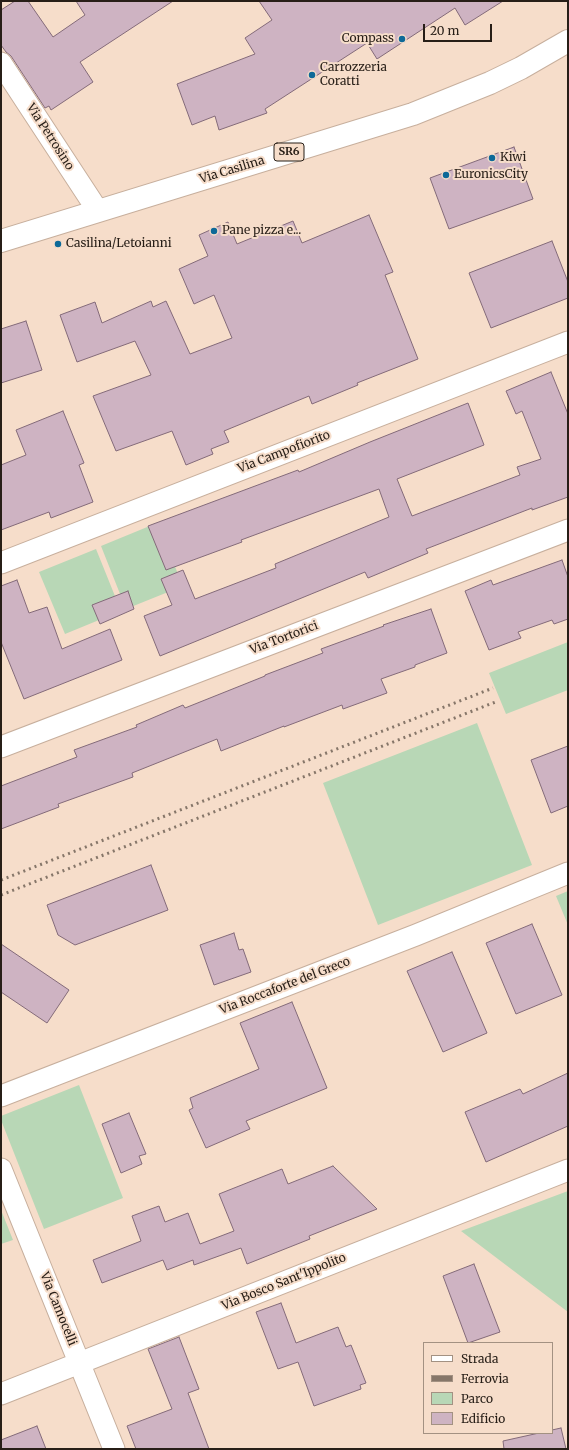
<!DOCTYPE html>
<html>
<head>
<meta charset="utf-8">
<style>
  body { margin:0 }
  #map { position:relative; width:569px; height:1450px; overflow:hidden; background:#f6ddca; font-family:Merriweather,serif }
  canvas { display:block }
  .frame { position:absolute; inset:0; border:2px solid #271e17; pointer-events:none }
  .legend { position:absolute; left:423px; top:1342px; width:130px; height:92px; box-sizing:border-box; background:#f6ddca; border:1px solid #a39182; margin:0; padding:5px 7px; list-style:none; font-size:12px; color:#271e17 }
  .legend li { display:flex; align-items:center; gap:8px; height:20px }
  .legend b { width:20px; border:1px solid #a39182 }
  .scale { position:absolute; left:423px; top:24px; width:69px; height:18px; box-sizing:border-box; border:2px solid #271e17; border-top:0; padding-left:5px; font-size:12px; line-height:14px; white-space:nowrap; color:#271e17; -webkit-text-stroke:3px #f6ddca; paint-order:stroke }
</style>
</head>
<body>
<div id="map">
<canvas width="569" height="1450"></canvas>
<div class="frame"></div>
<ul class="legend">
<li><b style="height:5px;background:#fff"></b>Strada</li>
<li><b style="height:5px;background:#867669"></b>Ferrovia</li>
<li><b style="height:11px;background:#b8d7b6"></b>Parco</li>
<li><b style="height:11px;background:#ceb3c2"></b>Edificio</li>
</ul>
<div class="scale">20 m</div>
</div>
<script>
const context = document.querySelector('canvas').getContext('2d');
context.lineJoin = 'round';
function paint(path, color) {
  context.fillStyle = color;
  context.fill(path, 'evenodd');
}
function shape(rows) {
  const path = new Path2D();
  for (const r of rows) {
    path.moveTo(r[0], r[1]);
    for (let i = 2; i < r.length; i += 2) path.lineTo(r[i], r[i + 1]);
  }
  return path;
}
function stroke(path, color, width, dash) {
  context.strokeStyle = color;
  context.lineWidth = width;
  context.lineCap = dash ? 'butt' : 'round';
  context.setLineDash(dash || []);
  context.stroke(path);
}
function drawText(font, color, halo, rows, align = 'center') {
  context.font = font + ' Merriweather,serif';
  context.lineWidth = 4;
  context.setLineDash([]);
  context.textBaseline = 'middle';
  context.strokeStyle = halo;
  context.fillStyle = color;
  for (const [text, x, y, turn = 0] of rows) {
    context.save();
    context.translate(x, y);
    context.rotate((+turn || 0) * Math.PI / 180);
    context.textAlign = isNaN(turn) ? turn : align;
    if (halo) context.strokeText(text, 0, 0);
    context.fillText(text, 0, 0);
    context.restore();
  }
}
paint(shape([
  [157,523,183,586,126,609,101,546],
  [96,549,121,611,65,634,39,572],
  [568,642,568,690,506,714,489,673],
  [477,723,532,865,378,925,323,783],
  [568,891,568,925,556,896],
  [79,1085,123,1198,44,1229,1,1120,1,1116],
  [568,1191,568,1312,461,1231],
  [1,1210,13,1240,1,1244]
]), '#b8d7b6');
const building = shape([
  [15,1,28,1,53,37,85,15,76,1,173,1,80,62,93,82,51,110,49,106,45,108,11,56,6,52,1,45,1,10,15,1],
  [259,1,503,1,465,25,455,8,377,59,367,43,265,109,267,113,219,130,215,116,192,125,177,84,255,54,245,38,272,20,259,1],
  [514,147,533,199,449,229,430,178,514,147],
  [369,215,393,272,385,275,418,359,357,383,358,385,312,404,309,396,224,431,229,442,211,449,213,454,186,465,172,431,116,451,93,396,151,375,135,341,77,362,60,315,95,302,102,323,151,301,153,307,166,301,190,354,232,338,214,295,194,304,179,269,208,256,199,235,228,222,237,244,293,221,302,243,369,215],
  [552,241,568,282,568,298,491,328,469,273,552,241],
  [26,321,42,370,1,383,1,329,26,321],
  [551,372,568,414,568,497,532,510,532,508,426,549,428,553,368,578,365,572,160,656,144,616,172,605,161,579,183,570,195,599,276,568,275,564,389,517,379,489,241,540,242,542,166,570,148,526,298,470,299,472,370,442,468,403,484,445,397,479,412,516,520,475,517,467,541,459,522,411,516,414,506,391,551,372],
  [63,411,84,463,79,465,93,502,51,518,49,512,1,530,1,465,26,455,16,430,63,411],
  [562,560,568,577,568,619,554,624,552,620,518,632,521,638,489,650,465,591,491,580,493,585,562,560],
  [17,580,29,613,47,607,62,649,110,629,122,660,24,699,1,642,1,586,17,580],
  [128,591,134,609,100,624,92,605,128,591],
  [431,609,447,653,415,665,415,667,381,679,387,693,343,709,342,705,284,727,284,726,221,751,217,739,132,773,133,777,58,804,59,807,1,829,1,786,77,757,74,750,137,727,136,725,183,705,185,708,265,676,265,675,323,653,321,649,384,626,383,625,431,609],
  [568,746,568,806,551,813,531,760,568,746],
  [151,865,168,910,75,945,58,935,47,905,151,865],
  [532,924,562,995,516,1014,486,943,532,924],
  [234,933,239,950,243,949,251,972,214,985,200,945,234,933],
  [1,944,69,990,47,1023,1,992,1,944],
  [452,952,487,1033,443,1052,407,971,452,952],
  [292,1002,327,1088,246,1121,250,1129,206,1148,189,1110,193,1108,190,1098,259,1069,240,1023,292,1002],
  [568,1073,568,1126,486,1162,465,1112,520,1089,523,1094,568,1073],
  [129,1113,146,1154,139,1156,142,1164,121,1173,102,1124,129,1113],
  [333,1166,377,1209,309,1236,310,1239,247,1264,241,1248,194,1265,193,1260,167,1270,163,1260,102,1283,93,1260,141,1241,132,1216,159,1206,165,1222,188,1213,200,1244,234,1231,219,1194,282,1169,288,1184,333,1166],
  [474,1264,500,1332,468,1343,443,1276,474,1264],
  [281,1303,296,1343,338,1327,346,1347,351,1345,366,1383,360,1385,361,1389,314,1406,298,1362,278,1369,256,1312,281,1303],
  [179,1337,199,1389,188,1393,209,1449,136,1449,127,1426,172,1409,148,1349,179,1337],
  [37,1426,46,1449,1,1449,1,1440,37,1426],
  [561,1428,566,1449,504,1449,503,1441,539,1433,552,1433,552,1430,561,1428]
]);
paint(building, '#ceb3c2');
stroke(building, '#836a79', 1);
const street = shape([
  [1,63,98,211],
  [1,563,568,342],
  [1,747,568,530],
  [1,1096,416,935,568,873],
  [1,1169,114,1449],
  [1,1394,568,1170]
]);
const primary = shape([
  [1,241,413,114,490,83,521,68,568,41]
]);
stroke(street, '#c7af9d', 23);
stroke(primary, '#c7af9d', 24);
stroke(street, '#fff', 21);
stroke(primary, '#fff', 22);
stroke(shape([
  [1,880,493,688],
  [1,895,498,701]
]), '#867669', 3, [2, 4]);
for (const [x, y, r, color] of [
  [402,39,4,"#0d6998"],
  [312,75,4,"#0d6998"],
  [492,158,4,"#0d6998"],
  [446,175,4,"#0d6998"],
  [214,231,4,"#0d6998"],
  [58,244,4,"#0d6998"]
]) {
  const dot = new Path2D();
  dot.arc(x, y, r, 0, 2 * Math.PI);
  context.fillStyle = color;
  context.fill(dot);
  stroke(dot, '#f6ddca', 1.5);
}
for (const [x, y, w] of [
  [289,152,30]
]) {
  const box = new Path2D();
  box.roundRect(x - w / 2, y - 9, w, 18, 3);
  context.fillStyle = '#f6ddca';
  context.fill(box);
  stroke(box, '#271e17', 1);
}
drawText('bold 11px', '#271e17', null, [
  ["SR6",289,152]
]);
drawText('12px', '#271e17', '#f6ddca', [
  ["Compass",394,39,"right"],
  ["Carrozzeria",320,68],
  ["Coratti",320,82],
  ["Kiwi",500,158],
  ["EuronicsCity",454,175],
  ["Pane pizza e...",222,231],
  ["Casilina/Letoianni",66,244]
], 'left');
drawText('12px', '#271e17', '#f6ddca', [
  ["Via Petrosino",50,137,57],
  ["Via Casilina",232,170,-17],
  ["Via Campofiorito",284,452,-21],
  ["Via Tortorici",284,638,-21],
  ["Via Roccaforte del Greco",285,986,-21],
  ["Via Bosco Sant'Ippolito",284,1282,-22],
  ["Via Camocelli",58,1309,68]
]);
</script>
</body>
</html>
